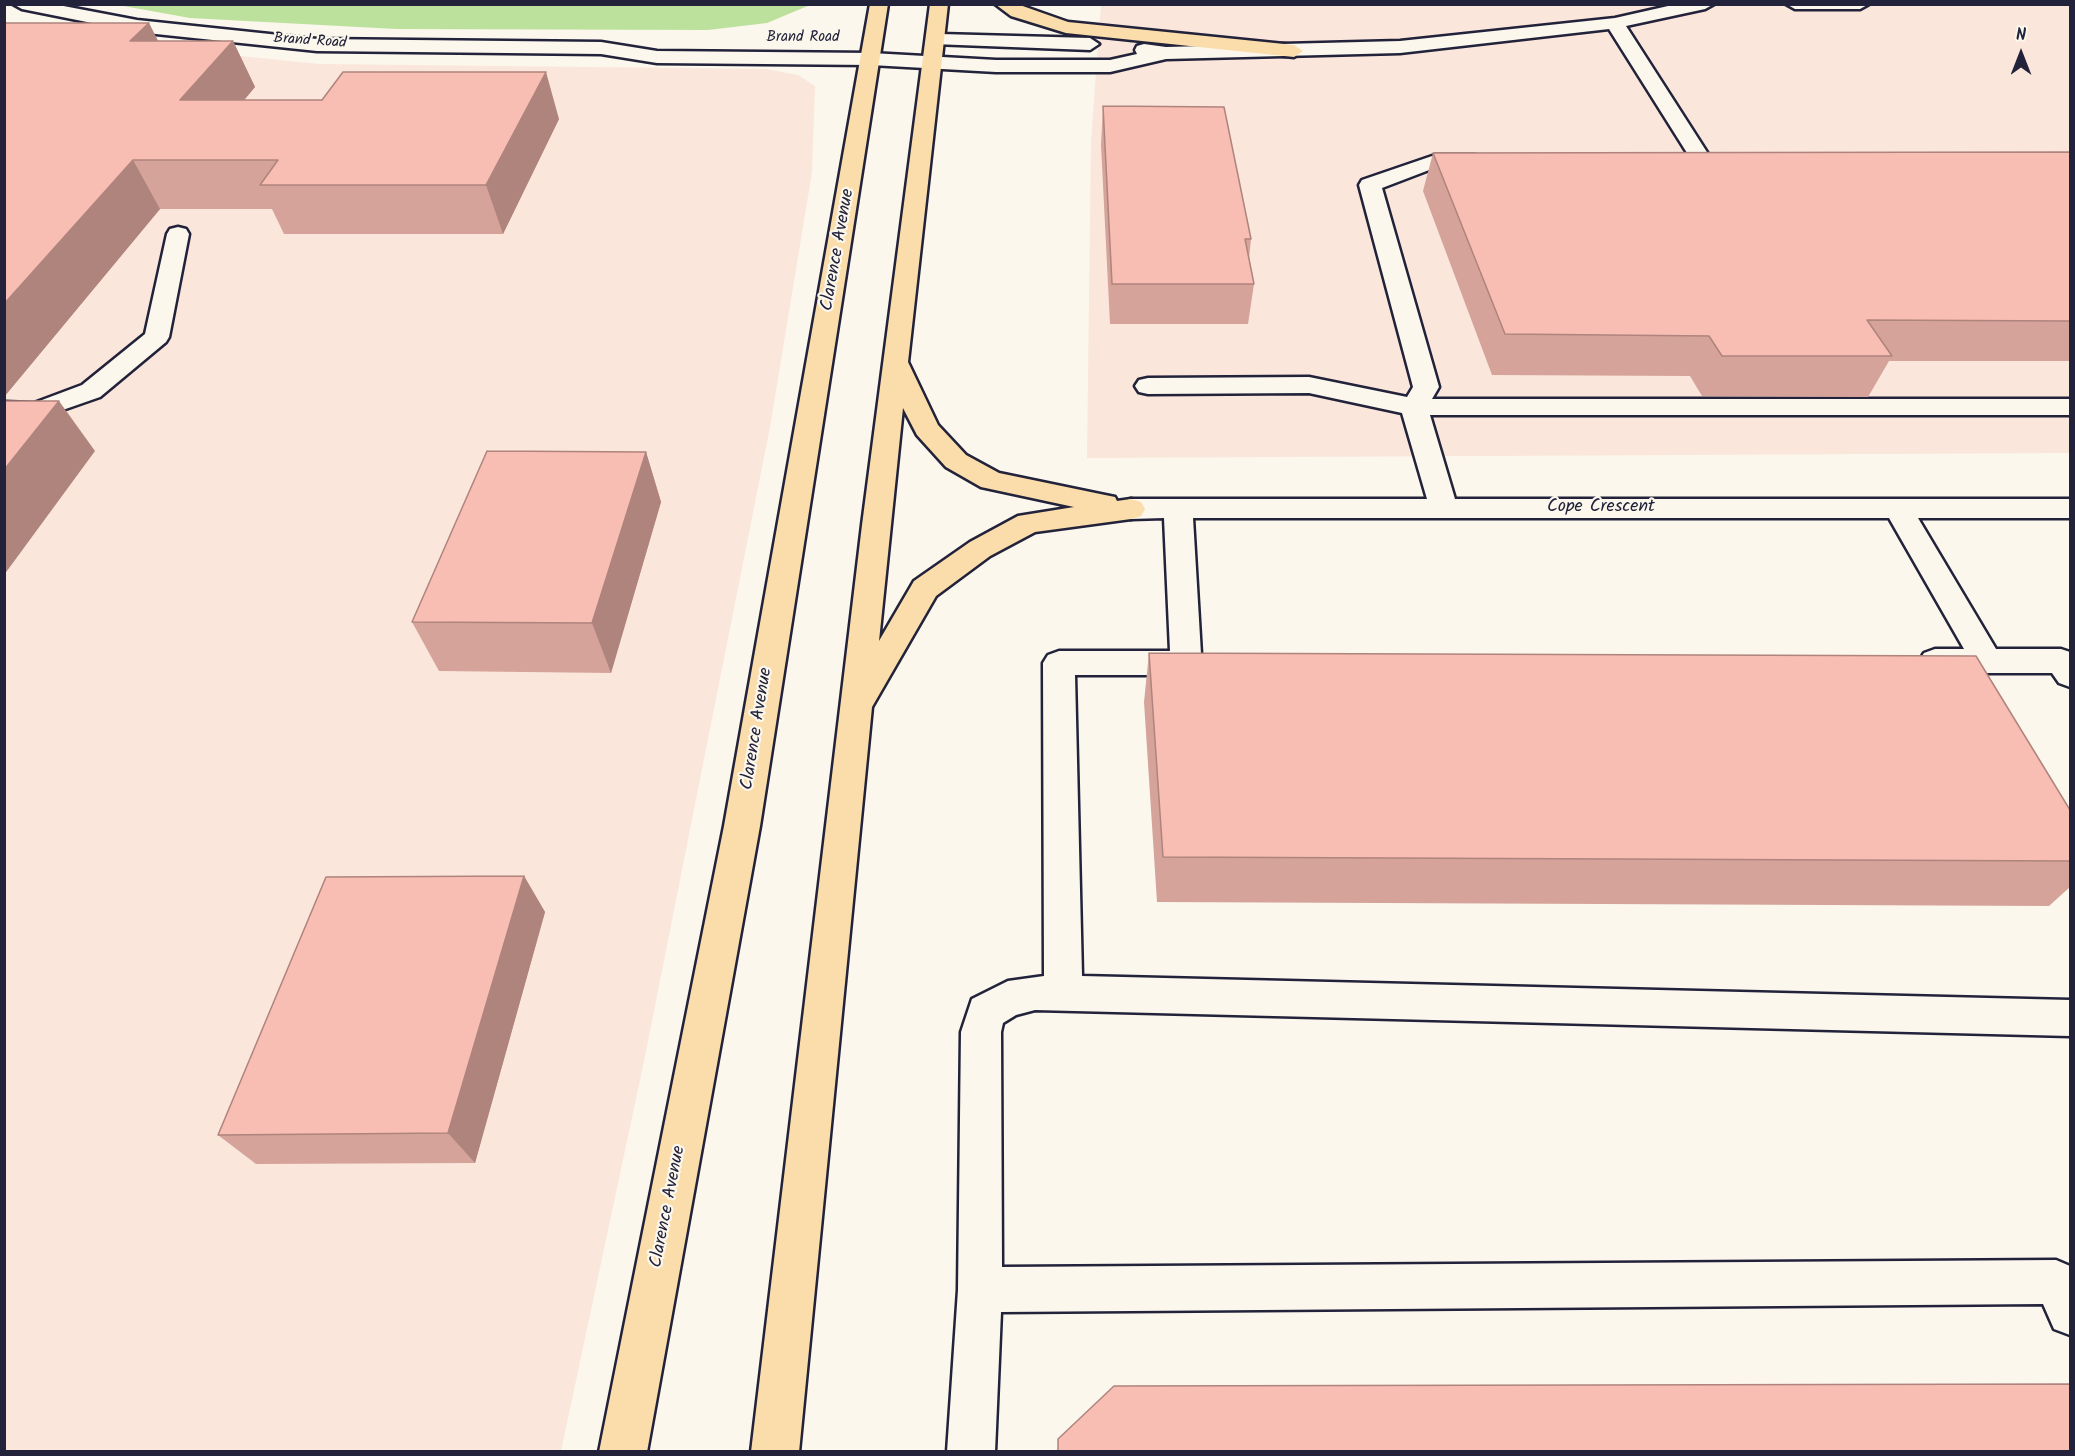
<!DOCTYPE html>
<html>
<head>
<meta charset="utf-8">
<style>
  body { margin:0 }
  #map { position:relative; width:2075px; height:1456px; overflow:hidden; background:#fbf7ec; font-family:Kalam,sans-serif }
  canvas { display:block }
  .frame { position:absolute; inset:0; border:6px solid #22223b; pointer-events:none }
  .north { position:absolute; left:1991px; top:24px; width:60px; height:60px; -webkit-text-stroke:4px #fbf7ec; paint-order:stroke; rotate:0deg; font-size:16px; font-weight:700; line-height:24px; text-align:center; color:#22223b }
  .north::after { content:''; display:block; margin:auto; width:21px; height:27px; background:#22223b; clip-path:polygon(50% 0,100% 100%,50% 72%,0 100%) }
</style>
</head>
<body>
<div id="map">
<canvas width="2075" height="1456"></canvas>
<div class="frame"></div>
<div class="north">N</div>
</div>
<script>
const context = document.querySelector('canvas').getContext('2d');
context.lineJoin = 'round';
function paint(path, color) {
  context.fillStyle = color;
  context.fill(path, 'evenodd');
}
function shape(rows) {
  const path = new Path2D();
  for (const r of rows) {
    path.moveTo(r[0], r[1]);
    for (let i = 2; i < r.length; i += 2) path.lineTo(r[i], r[i + 1]);
  }
  return path;
}
function stroke(path, color, width, dash) {
  context.strokeStyle = color;
  context.lineWidth = width;
  context.lineCap = dash ? 'butt' : 'round';
  context.setLineDash(dash || []);
  context.stroke(path);
}
function drawText(font, color, halo, rows, align = 'center') {
  context.font = font + ' Kalam,sans-serif';
  context.lineWidth = 4.5;
  context.setLineDash([]);
  context.textBaseline = 'middle';
  context.strokeStyle = halo;
  context.fillStyle = color;
  for (const [text, x, y, turn = 0] of rows) {
    context.save();
    context.translate(x, y);
    context.rotate((+turn || 0) * Math.PI / 180);
    context.textAlign = isNaN(turn) ? turn : align;
    if (halo) context.strokeText(text, 0, 0);
    context.fillText(text, 0, 0);
    context.restore();
  }
}
paint(shape([
  [1101,5,2070,5,2070,453,1087,458,1091,141],
  [4,23,211,53,319,64,766,69,798,75,815,86,812,172,770,427,644,1061,561,1451,5,1451]
]), '#fae6db');
paint(shape([
  [118,5,810,4,810,5,767,23,708,30,396,29,190,18]
]), '#bce19c');
const minor = shape([
  [13,4,53,4,137,20,317,39,601,42,657,51,871,53,996,60,1110,60,1137,54,1135,50,1137,46,1144,44,1166,47,1400,41,1615,18,1677,4,1714,4,1705,9,1626,26,1712,160,1708,164,1694,164,1609,29,1400,53,1166,59,1110,72,996,72,871,65,657,63,601,54,317,51,137,32,22,9,13,4],
  [1786,4,1869,4,1860,9,1795,9,1786,4],
  [940,34,1090,38,1099,44,1090,50,933,44,931,40,933,36,940,34],
  [1435,155,1475,155,1482,157,1486,161,1482,165,1475,167,1437,167,1382,188,1439,387,1432,399,2070,399,2070,415,1430,415,1455,499,2070,499,2070,518,1918,518,1996,649,2061,649,2070,652,2070,687,2059,683,2052,673,1935,673,1924,669,1919,661,1924,653,1935,649,1964,649,1889,518,1193,518,1201,654,1209,663,1204,671,1193,675,1075,675,1082,976,2070,1000,2070,1036,1035,1010,1016,1015,1003,1023,1001,1032,1002,1267,2056,1260,2070,1266,2070,1335,2054,1329,2043,1304,1001,1312,995,1452,947,1452,958,1290,961,1032,972,999,1008,981,1044,976,1043,663,1048,655,1059,651,1170,651,1164,518,1131,519,1121,516,1117,509,1121,502,1131,499,1427,499,1402,413,1309,393,1148,394,1139,392,1135,386,1139,380,1148,378,1309,377,1407,397,1413,387,1359,185,1362,180,1435,155],
  [178,227,186,229,189,234,169,337,166,342,100,397,37,419,4,418,4,402,34,403,82,385,145,334,167,234,170,229,178,227]
]);
const major = shape([
  [870,4,888,4,760,826,647,1452,599,1452,724,826,870,4],
  [930,4,948,4,908,362,938,425,966,455,999,473,1105,495,1115,497,1117,501,1131,499,1141,502,1145,509,1141,516,1131,519,1035,532,990,556,936,596,872,707,799,1452,751,1452,862,525,930,4],
  [903,408,917,435,946,467,981,487,1074,507,1018,516,970,542,914,581,879,641,903,408],
  [995,4,1017,4,1068,22,1294,45,1303,51,1294,57,1066,33,1011,16,995,4]
]);
stroke(minor, '#22223b', 5);
stroke(major, '#22223b', 5);
paint(minor, '#fbf7ec');
paint(major, '#faddab');
paint(shape([
  [4,23,158,41,233,41,255,87,244,100,559,119,503,234,284,234,272,209,160,209,4,397],
  [1103,106,1251,239,1249,258,1254,284,1248,324,1110,324,1101,145],
  [2070,152,2070,361,1889,361,1868,397,1702,396,1690,376,1492,375,1423,191,1433,153],
  [646,452,661,502,611,673,439,671,412,622],
  [1149,653,2070,810,2070,887,2049,906,1157,902,1144,702],
  [524,876,545,912,475,1163,256,1164,218,1135]
]), '#d5a39a');
paint(shape([
  [149,23,172,68,130,41],
  [233,41,255,87,205,147,180,100],
  [546,72,559,119,503,234,486,185],
  [133,160,160,209,4,397,4,304],
  [59,401,95,451,4,575,4,470],
  [646,452,661,502,611,673,592,623],
  [524,876,545,912,475,1163,448,1133]
]), '#ae847d');
const building = shape([
  [4,23,149,23,130,41,233,41,180,100,322,100,343,72,546,72,486,185,260,185,278,160,133,160,4,304,4,23],
  [1103,106,1224,107,1251,239,1245,239,1254,284,1112,284,1103,106],
  [2070,152,2070,321,1867,320,1892,356,1722,356,1709,336,1505,334,1433,153,2070,152],
  [4,401,59,401,4,470,4,401],
  [487,451,646,452,592,623,412,622,487,451],
  [1149,653,1976,656,2070,810,2070,861,1163,857,1149,653],
  [524,876,448,1133,218,1135,326,877,524,876],
  [2070,1384,2070,1452,1058,1452,1058,1439,1114,1386,2070,1384]
]);
paint(building, '#f8bdb3');
stroke(building, '#ae847d', 1.5);
drawText('15px', '#22223b', '#fbf7ec', [
  ["Brand Road",803,38],
  ["Brand Road",310,42,4]
]);
drawText('18px', '#22223b', '#fbf7ec', [
  ["Clarence Avenue",839,250,-80],
  ["Cope Crescent",1601,508],
  ["Clarence Avenue",758,729,-81],
  ["Clarence Avenue",669,1207,-79]
]);
</script>
</body>
</html>
